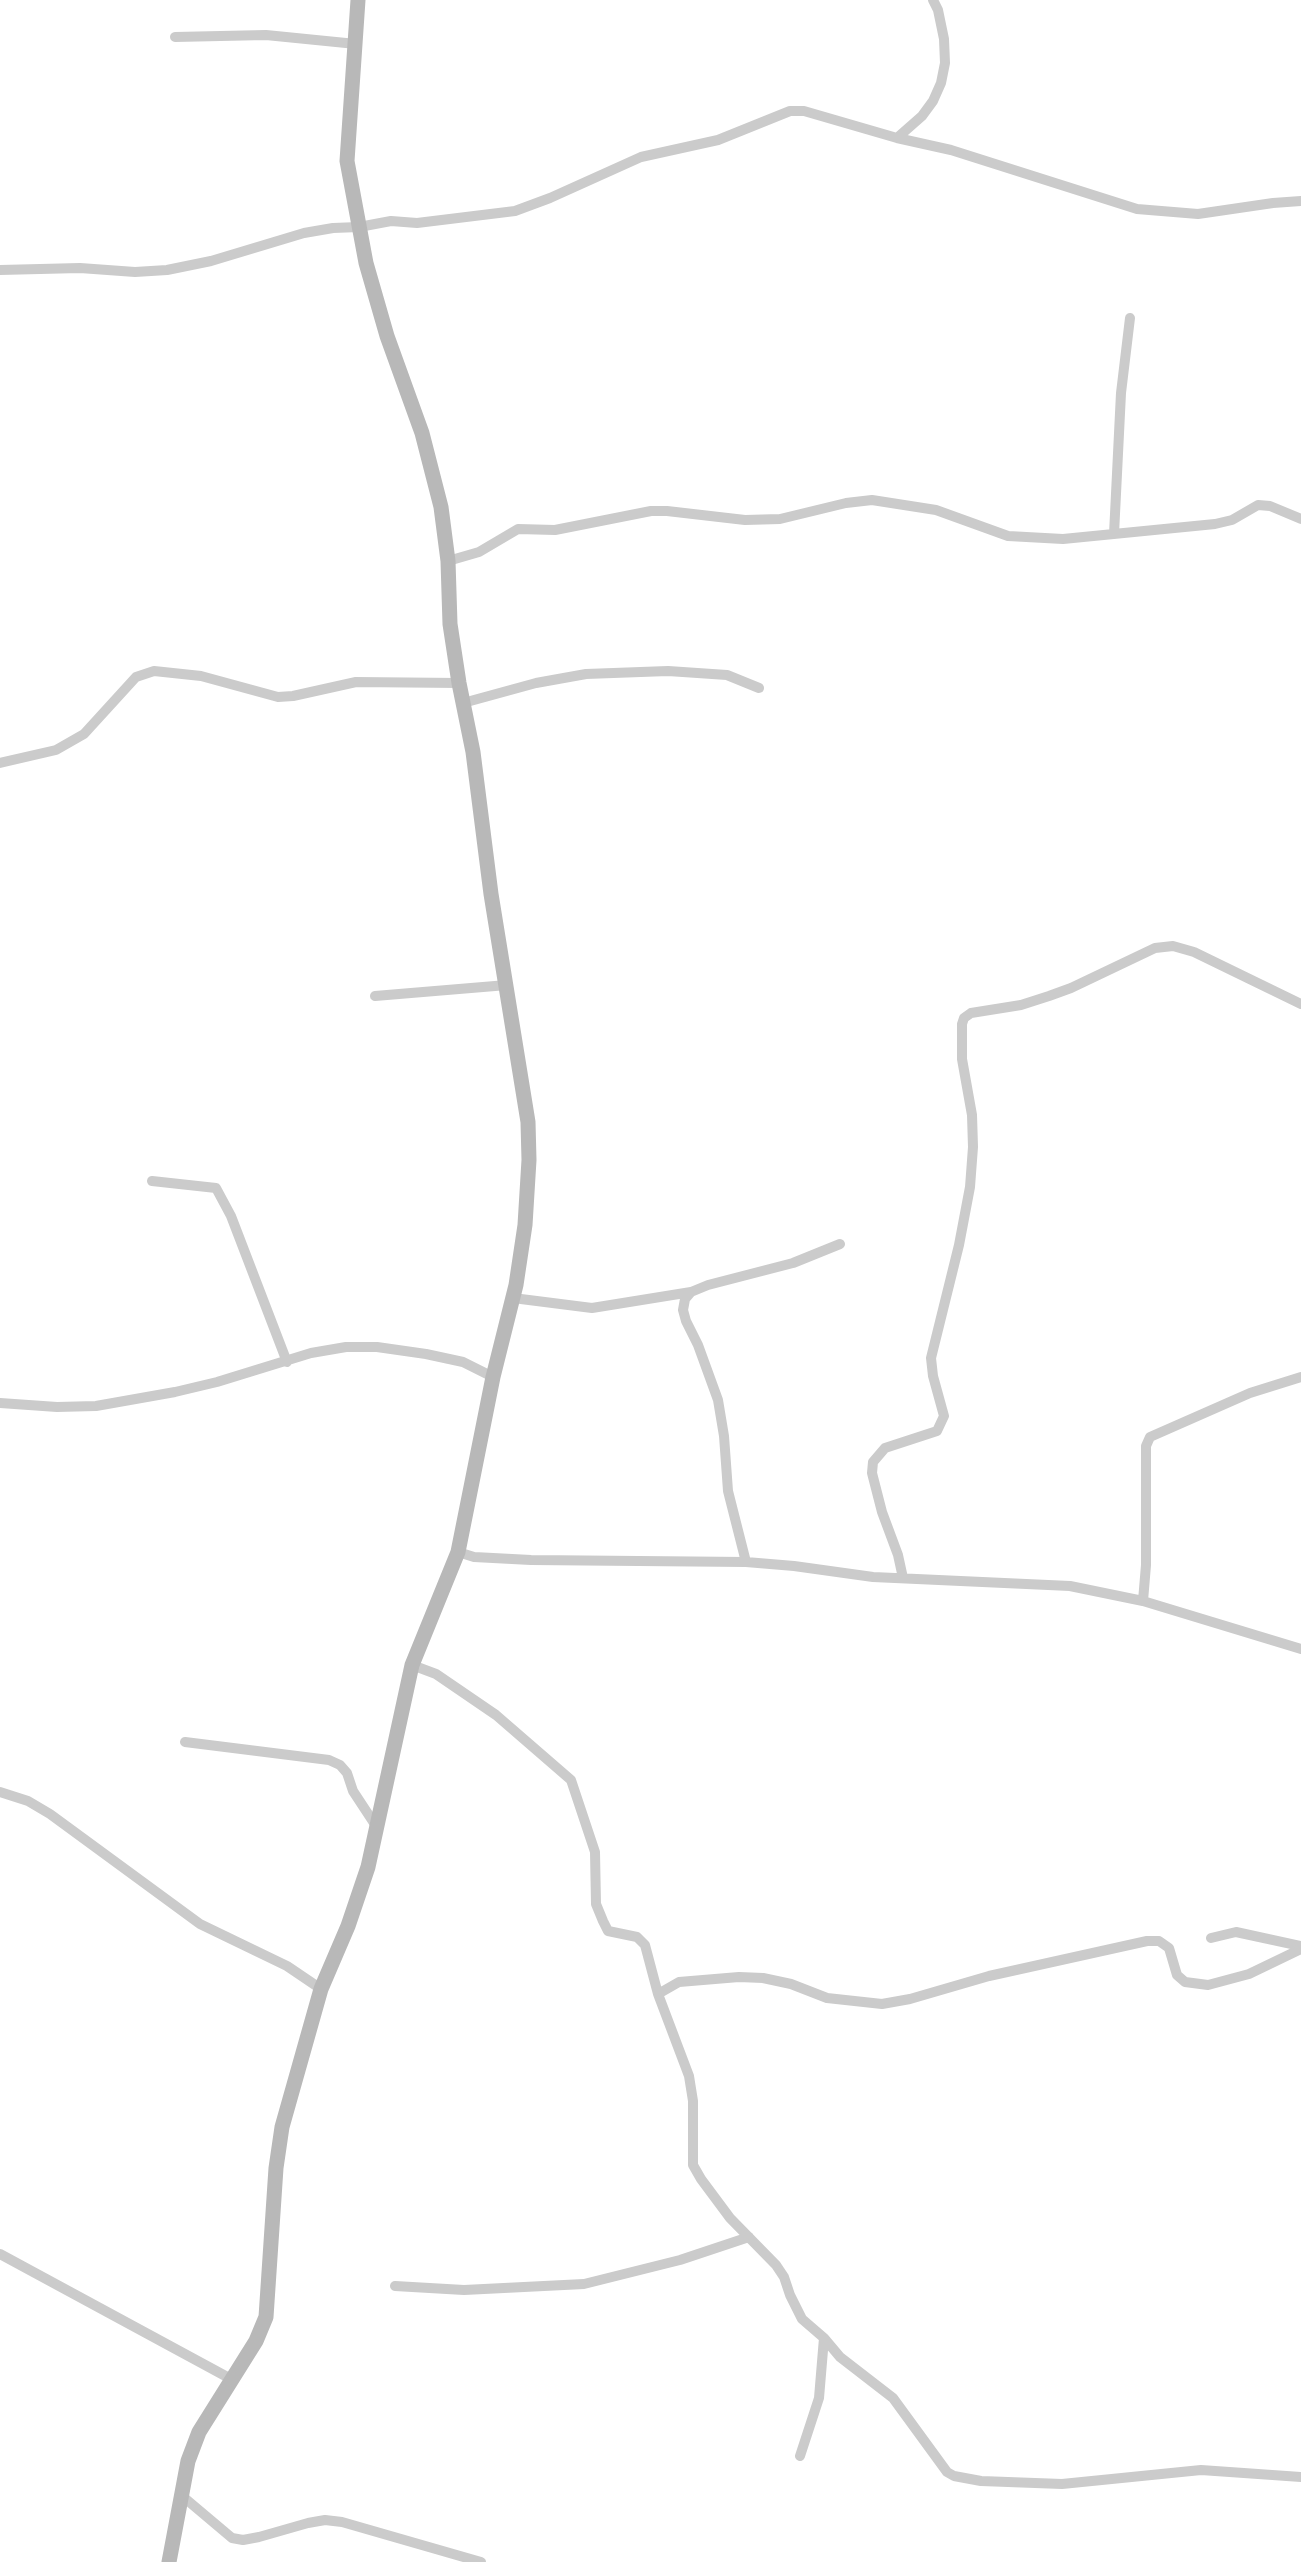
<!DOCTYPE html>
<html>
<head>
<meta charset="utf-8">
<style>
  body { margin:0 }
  canvas { display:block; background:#fff }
</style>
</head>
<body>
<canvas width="1301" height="2562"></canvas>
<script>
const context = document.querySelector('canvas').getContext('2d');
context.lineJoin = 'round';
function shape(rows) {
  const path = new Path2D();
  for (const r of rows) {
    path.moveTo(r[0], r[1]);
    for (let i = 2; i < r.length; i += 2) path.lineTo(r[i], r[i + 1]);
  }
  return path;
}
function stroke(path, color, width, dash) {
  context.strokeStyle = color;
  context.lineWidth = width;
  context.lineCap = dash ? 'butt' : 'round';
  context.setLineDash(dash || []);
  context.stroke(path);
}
stroke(shape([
  [175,37,266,35,356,44],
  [897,138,922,116,933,101,941,83,945,63,944,39,938,10,933,0],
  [0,270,80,268,135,272,167,270,211,261,304,233,333,228,359,227,391,221,417,223,515,211,550,198,641,157,718,140,790,111,804,111,897,138,951,150,1137,209,1198,214,1273,203,1301,201],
  [1114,534,1121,393,1130,318],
  [448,561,479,552,518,529,555,530,651,511,667,511,745,520,780,519,846,503,872,500,936,510,1008,536,1063,539,1215,524,1232,520,1258,505,1270,506,1301,519],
  [463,703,536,683,586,674,668,671,727,675,759,688],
  [0,763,56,750,84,734,136,677,154,671,201,676,278,697,293,696,356,682,459,683],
  [375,996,507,985],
  [152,1181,216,1188,231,1216,287,1362],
  [513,1298,592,1308,691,1292],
  [0,1403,57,1407,96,1406,175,1392,217,1382,311,1353,346,1347,377,1347,426,1354,463,1362,493,1377],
  [458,1552,474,1557,531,1560,746,1562,794,1566,873,1577,1070,1586,1143,1601,1301,1649],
  [746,1562,728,1491,724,1436,718,1400,698,1345,686,1321,683,1310,685,1299,691,1292,708,1285,793,1263,840,1244],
  [903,1578,898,1555,882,1512,872,1473,873,1462,885,1448,937,1431,944,1416,933,1376,931,1358,959,1245,970,1187,973,1147,972,1115,962,1059,962,1024,964,1018,971,1013,1021,1005,1049,996,1071,988,1155,948,1173,946,1194,952,1301,1004],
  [1143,1601,1146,1565,1146,1446,1150,1437,1250,1393,1301,1377],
  [412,1665,436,1674,496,1715,571,1780,595,1852,596,1904,603,1921,608,1931,637,1937,645,1945,658,1994,689,2076,693,2101,693,2165,701,2179,730,2218,776,2265,784,2277,790,2295,802,2319,824,2338,840,2357,893,2398,947,2472,954,2476,981,2481,1062,2484,1201,2470,1301,2477],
  [185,1742,329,1760,340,1765,347,1773,353,1791,376,1826],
  [0,1792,28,1801,50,1814,200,1924,287,1966,321,1989],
  [1211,1938,1236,1932,1301,1946],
  [658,1994,679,1982,739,1977,763,1978,791,1984,827,1998,882,2004,910,1999,989,1976,1147,1941,1159,1941,1169,1948,1177,1975,1185,1982,1208,1985,1249,1974,1301,1949],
  [0,2254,231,2379],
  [395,2286,464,2290,584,2284,680,2260,749,2237],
  [800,2456,819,2398,824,2338],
  [181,2495,232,2538,243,2540,259,2537,308,2523,325,2520,342,2522,481,2562]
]), '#cbcbcb', 10);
stroke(shape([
  [169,2562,188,2461,199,2432,256,2341,266,2317,276,2168,282,2127,321,1989,348,1926,368,1867,412,1665,458,1552,493,1377,516,1285,525,1225,529,1160,528,1122,491,894,473,752,459,683,450,624,448,561,441,507,422,433,387,336,366,263,347,161,358,0]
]), '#b8b8b8', 15);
</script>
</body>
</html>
